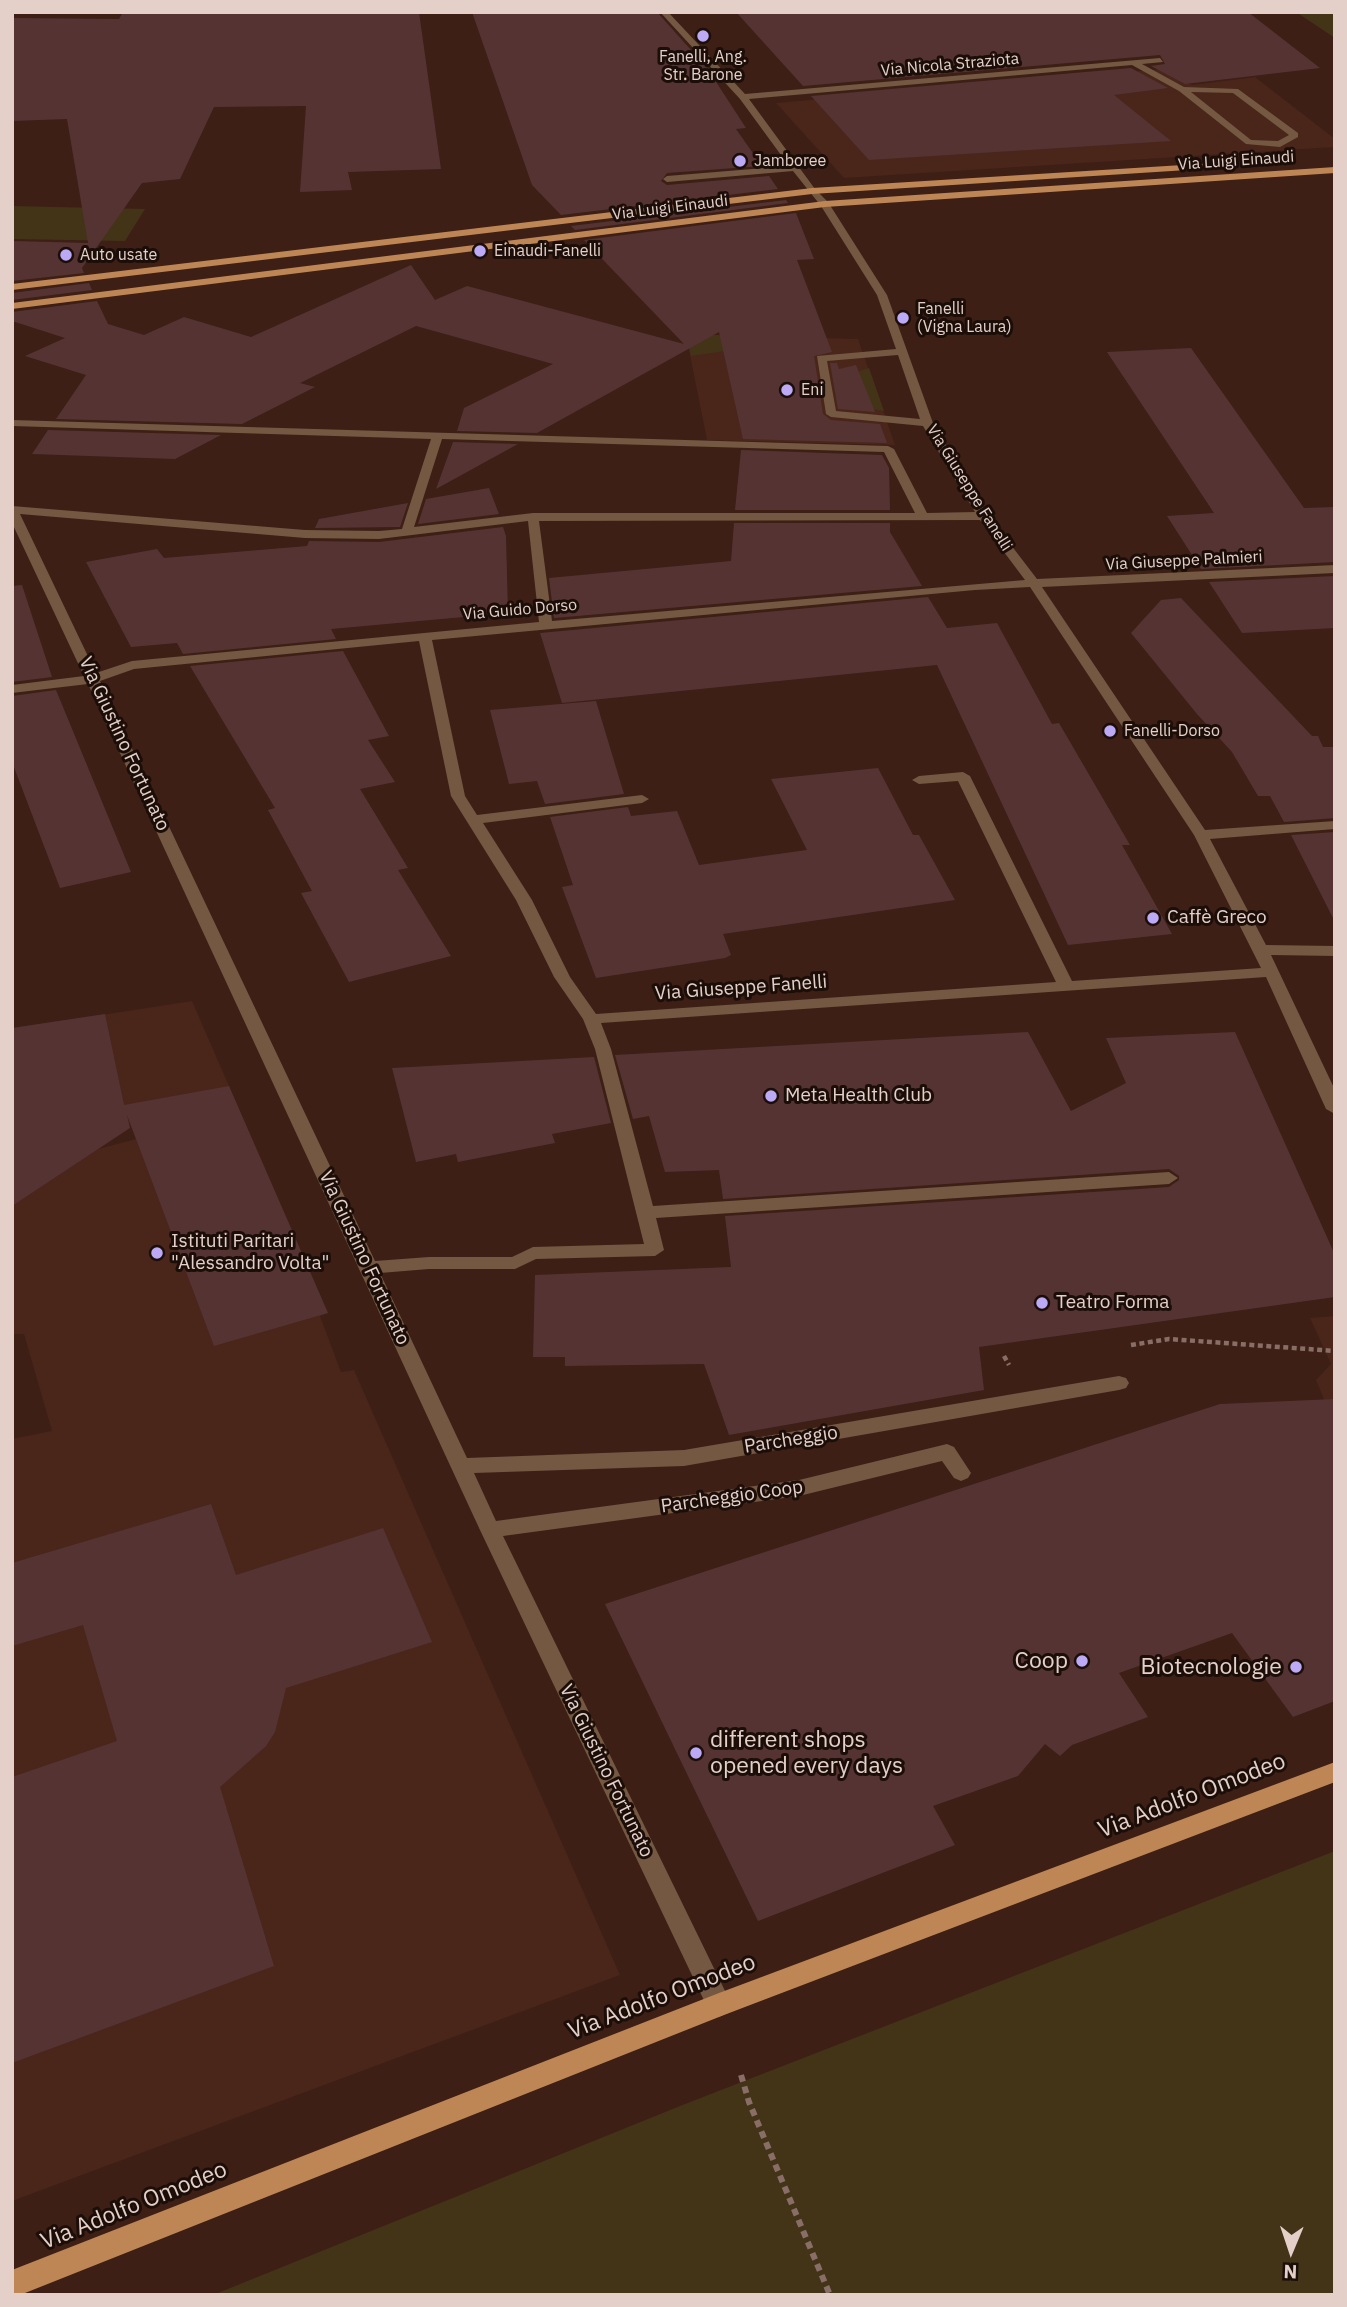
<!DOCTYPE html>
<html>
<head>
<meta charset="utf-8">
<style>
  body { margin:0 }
  #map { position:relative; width:1347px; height:2307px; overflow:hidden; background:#3d1f15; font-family:"IBM Plex Sans",sans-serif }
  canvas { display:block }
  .frame { position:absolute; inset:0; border:14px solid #e4cfc9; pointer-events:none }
  .north { position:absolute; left:1256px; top:2216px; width:70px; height:70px; -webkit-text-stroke:5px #1b0e09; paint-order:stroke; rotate:182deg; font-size:19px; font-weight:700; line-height:28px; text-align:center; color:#e4cfc9 }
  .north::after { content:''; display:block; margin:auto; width:24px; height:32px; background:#e4cfc9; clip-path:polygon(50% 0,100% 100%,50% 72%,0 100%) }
</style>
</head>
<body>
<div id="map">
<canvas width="1347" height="2307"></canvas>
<div class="frame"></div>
<div class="north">N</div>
</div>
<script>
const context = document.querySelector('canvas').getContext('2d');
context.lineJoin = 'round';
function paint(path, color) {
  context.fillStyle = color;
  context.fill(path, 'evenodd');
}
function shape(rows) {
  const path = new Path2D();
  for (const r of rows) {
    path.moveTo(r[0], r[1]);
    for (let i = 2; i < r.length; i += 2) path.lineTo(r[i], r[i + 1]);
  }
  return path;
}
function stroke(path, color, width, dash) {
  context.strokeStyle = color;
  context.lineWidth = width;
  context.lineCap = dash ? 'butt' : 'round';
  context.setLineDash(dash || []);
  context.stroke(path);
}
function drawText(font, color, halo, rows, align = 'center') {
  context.font = font + ' "IBM Plex Sans",sans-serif';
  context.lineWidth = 6;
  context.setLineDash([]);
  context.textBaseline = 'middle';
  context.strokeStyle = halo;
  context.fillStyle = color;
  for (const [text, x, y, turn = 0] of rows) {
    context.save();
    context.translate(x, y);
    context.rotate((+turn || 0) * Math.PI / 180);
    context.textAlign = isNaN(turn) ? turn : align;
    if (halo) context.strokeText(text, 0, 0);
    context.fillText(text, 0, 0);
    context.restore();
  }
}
paint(shape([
  [1163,69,1192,85,1255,77,1335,139,1335,147,844,178,776,103],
  [686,335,858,339,895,445,707,440],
  [192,1001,328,1313,320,1316,341,1372,354,1370,620,1975,12,2201,12,1439,52,1431,24,1334,12,1334,12,1184,31,1193,98,1149,136,1139,108,1068,18,1028],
  [1335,1316,1335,1426,1316,1380,1331,1364,1310,1318]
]), '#4a251a');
paint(shape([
  [1296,12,1335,12,1335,38],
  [12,206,145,209,125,241,12,239],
  [686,334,811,338,691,356],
  [869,368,884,411,873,409,860,378,859,371],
  [1335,1851,1335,2295,213,2295,680,2106]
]), '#433418');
paint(shape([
  [123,12,419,12,441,169,348,172,352,190,300,192,306,106,214,107,180,179,142,183,82,268,84,273,12,281,12,241,88,243,67,119,12,121,12,18,119,19],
  [472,12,657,12,707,68,746,128,736,129,762,166,667,173,661,181,667,185,769,176,778,189,561,215,532,185],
  [736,12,1248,12,1320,68,1185,84,1151,66,1165,64,1160,55,803,86],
  [1131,68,1168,88,1114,95,1171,141,869,160,811,96],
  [786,200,788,203,575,230,571,226],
  [796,213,814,259,797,260,832,352,814,356,823,414,831,420,880,424,887,443,743,439,719,332,537,433,457,431,464,408,553,364,416,326,300,383,315,387,242,424,56,419,86,375,25,356,65,338,12,321,12,312,97,301,108,324,144,335,184,317,251,337,411,265,435,300,467,286,684,344,584,240],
  [89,283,92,290,12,300,12,293],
  [1191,348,1304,508,1335,507,1335,562,1201,569,1167,516,1214,513,1107,352],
  [830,363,837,363,839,369,856,365,875,412,838,409],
  [48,430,221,435,175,459,32,454],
  [453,442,518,444,436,489],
  [741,450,882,455,889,468,890,510,735,510],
  [489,488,499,514,418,524,426,499],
  [408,503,400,527,315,528,319,519],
  [734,523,890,523,890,532,922,586,554,618,549,578,731,561],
  [503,527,506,536,508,613,331,629,336,639,183,654,177,643,131,647,86,562,157,549,164,558,307,546,309,541,379,542],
  [1335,576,1335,628,1242,633,1209,582],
  [22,585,52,677,12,682,12,586],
  [928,597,947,628,997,623,1052,724,1059,723,1130,845,1122,845,1172,934,1068,945,937,665,562,703,540,633],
  [1181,598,1312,736,1318,736,1323,747,1335,747,1335,818,1284,822,1270,796,1258,796,1232,752,1197,714,1131,633,1161,600],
  [343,651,389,736,368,740,395,782,360,789,408,868,398,870,451,956,349,982,301,893,312,891,268,810,275,808,190,666],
  [56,690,131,872,60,888,12,762,12,696],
  [596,701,624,794,545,804,537,781,509,784,490,710],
  [878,768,913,835,919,835,955,900,723,934,731,955,725,958,596,978,562,887,573,885,550,817,628,807,631,816,677,811,699,865,807,850,771,779],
  [1335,832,1335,922,1291,835],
  [105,1014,124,1105,229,1086,328,1313,214,1346,127,1115,130,1128,12,1206,12,1028],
  [1028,1032,1071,1111,1126,1083,1106,1038,1235,1032,1335,1255,1335,1297,979,1347,984,1390,729,1435,704,1364,565,1366,565,1357,533,1357,535,1275,731,1267,725,1216,1169,1187,1179,1180,1179,1176,1169,1169,723,1199,719,1170,665,1172,649,1116,633,1119,615,1055],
  [594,1057,611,1123,552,1134,555,1143,458,1162,456,1154,416,1162,392,1068],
  [1335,1399,1335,1701,1293,1717,1232,1633,1119,1673,1148,1717,1072,1745,1060,1756,1045,1744,1018,1776,933,1806,955,1845,758,1921,605,1604,1220,1404],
  [211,1504,236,1575,383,1528,432,1642,286,1688,275,1732,266,1746,220,1787,274,1966,12,2063,12,1777,117,1741,83,1625,12,1646,12,1563]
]), '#533');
stroke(shape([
  [1131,1345,1169,1339,1335,1351],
  [1004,1356,1009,1365]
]), '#886e66', 4.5, [5, 3.5]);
stroke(shape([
  [741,2075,749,2102,830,2295]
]), '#886e66', 6, [7, 5]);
paint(shape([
  [660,12,668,12,745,94,1160,58,1163,62,1142,64,1184,87,1238,89,1298,133,1298,137,1280,147,1246,144,1179,91,1132,65,749,99,815,189,828,202,887,295,933,423,988,515,1037,579,1335,565,1335,573,1042,587,1205,830,1335,821,1335,829,1210,839,1266,945,1335,946,1335,956,1271,955,1335,1090,1335,1114,1326,1109,1266,977,601,1023,611,1049,653,1206,1169,1172,1178,1178,1169,1184,656,1218,664,1250,655,1256,536,1259,515,1269,429,1269,380,1273,467,1458,684,1450,1119,1376,1126,1378,1129,1383,1126,1388,1119,1390,684,1466,474,1473,496,1521,799,1480,947,1444,954,1447,971,1473,968,1478,961,1481,954,1478,942,1461,799,1496,503,1536,728,1997,732,2005,728,2013,719,2017,710,2013,480,1530,88,684,12,693,12,685,84,676,12,523,12,506,305,530,379,531,402,529,431,439,12,426,12,420,888,446,894,449,927,513,975,512,923,426,831,417,826,414,817,356,896,349,877,295,821,206,793,171,667,182,663,179,667,176,789,166,740,99,660,12],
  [1191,92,1233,93,1289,135,1278,141,1251,140,1191,92],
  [898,355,920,419,836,411,827,361,898,355],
  [442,439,884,452,915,513,533,513,414,527,442,439],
  [20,514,305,538,379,539,528,521,539,622,132,661,96,673,20,514],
  [980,520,1025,580,552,621,539,521,980,520],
  [1030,587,1194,835,1261,968,1072,981,970,776,963,772,919,776,912,780,919,784,958,781,1056,982,596,1014,570,977,532,900,483,823,642,803,649,799,642,795,477,815,465,796,432,640,975,590,1030,587],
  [419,641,451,796,516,900,554,977,583,1019,595,1049,644,1244,533,1247,512,1257,429,1257,375,1261,100,681,134,669,419,641]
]), '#745841');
paint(shape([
  [1231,162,1234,167,812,194,12,290,12,284,812,188,1231,162],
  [1335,167,1335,173,825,207,12,309,12,303,825,201,1335,167],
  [1335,1762,1335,1782,724,2015,20,2295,12,2295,12,2270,719,1993,1335,1762]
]), '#bf8655');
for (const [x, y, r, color] of [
  [703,36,7,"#bcaaf6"],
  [740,161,7,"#bcaaf6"],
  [480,251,7,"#bcaaf6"],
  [66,255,7,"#bcaaf6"],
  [903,318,7,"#bcaaf6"],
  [787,390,7,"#bcaaf6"],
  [1110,731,7,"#bcaaf6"],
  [1153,918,7,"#bcaaf6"],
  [771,1096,7,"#bcaaf6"],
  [157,1253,7,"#bcaaf6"],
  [1042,1303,7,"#bcaaf6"],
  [1082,1661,7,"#bcaaf6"],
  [1296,1667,7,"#bcaaf6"],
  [696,1753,7,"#bcaaf6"]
]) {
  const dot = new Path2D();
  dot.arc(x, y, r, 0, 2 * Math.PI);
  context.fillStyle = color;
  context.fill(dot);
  stroke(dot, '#1b0e09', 2.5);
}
drawText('16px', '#e4cfc9', '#1b0e09', [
  ["Fanelli, Ang.",703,57,"center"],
  ["Str. Barone",703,75,"center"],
  ["Jamboree",754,161],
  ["Einaudi-Fanelli",494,251],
  ["Auto usate",80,255],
  ["Fanelli",917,309],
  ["(Vigna Laura)",917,327],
  ["Eni",801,390],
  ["Fanelli-Dorso",1124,731]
], 'left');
drawText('16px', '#e4cfc9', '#1b0e09', [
  ["Via Nicola Straziota",950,65,-5],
  ["Via Luigi Einaudi",1236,161,-4],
  ["Via Luigi Einaudi",670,208,-7],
  ["Via Giuseppe Fanelli",969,488,58],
  ["Via Giuseppe Palmieri",1184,561,-3],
  ["Via Guido Dorso",520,610,-5]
]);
drawText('19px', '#e4cfc9', '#1b0e09', [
  ["Via Giustino Fortunato",124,744,65],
  ["Via Giuseppe Fanelli",741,988,-4],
  ["Via Giustino Fortunato",364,1258,65],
  ["Parcheggio",791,1440,-9],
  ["Parcheggio Coop",732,1497,-8],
  ["Via Giustino Fortunato",606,1771,64]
]);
drawText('19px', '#e4cfc9', '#1b0e09', [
  ["Caffè Greco",1167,918],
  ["Meta Health Club",785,1096],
  ["Istituti Paritari",171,1242],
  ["\"Alessandro Volta\"",171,1264],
  ["Teatro Forma",1056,1303]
], 'left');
drawText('23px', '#e4cfc9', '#1b0e09', [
  ["Coop",1068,1661],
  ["Biotecnologie",1282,1667],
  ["different shops",710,1740,"left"],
  ["opened every days",710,1766,"left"]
], 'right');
drawText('23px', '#e4cfc9', '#1b0e09', [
  ["Via Adolfo Omodeo",1192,1796,-21],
  ["Via Adolfo Omodeo",662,1997,-21],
  ["Via Adolfo Omodeo",134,2206,-22]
]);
</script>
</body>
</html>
